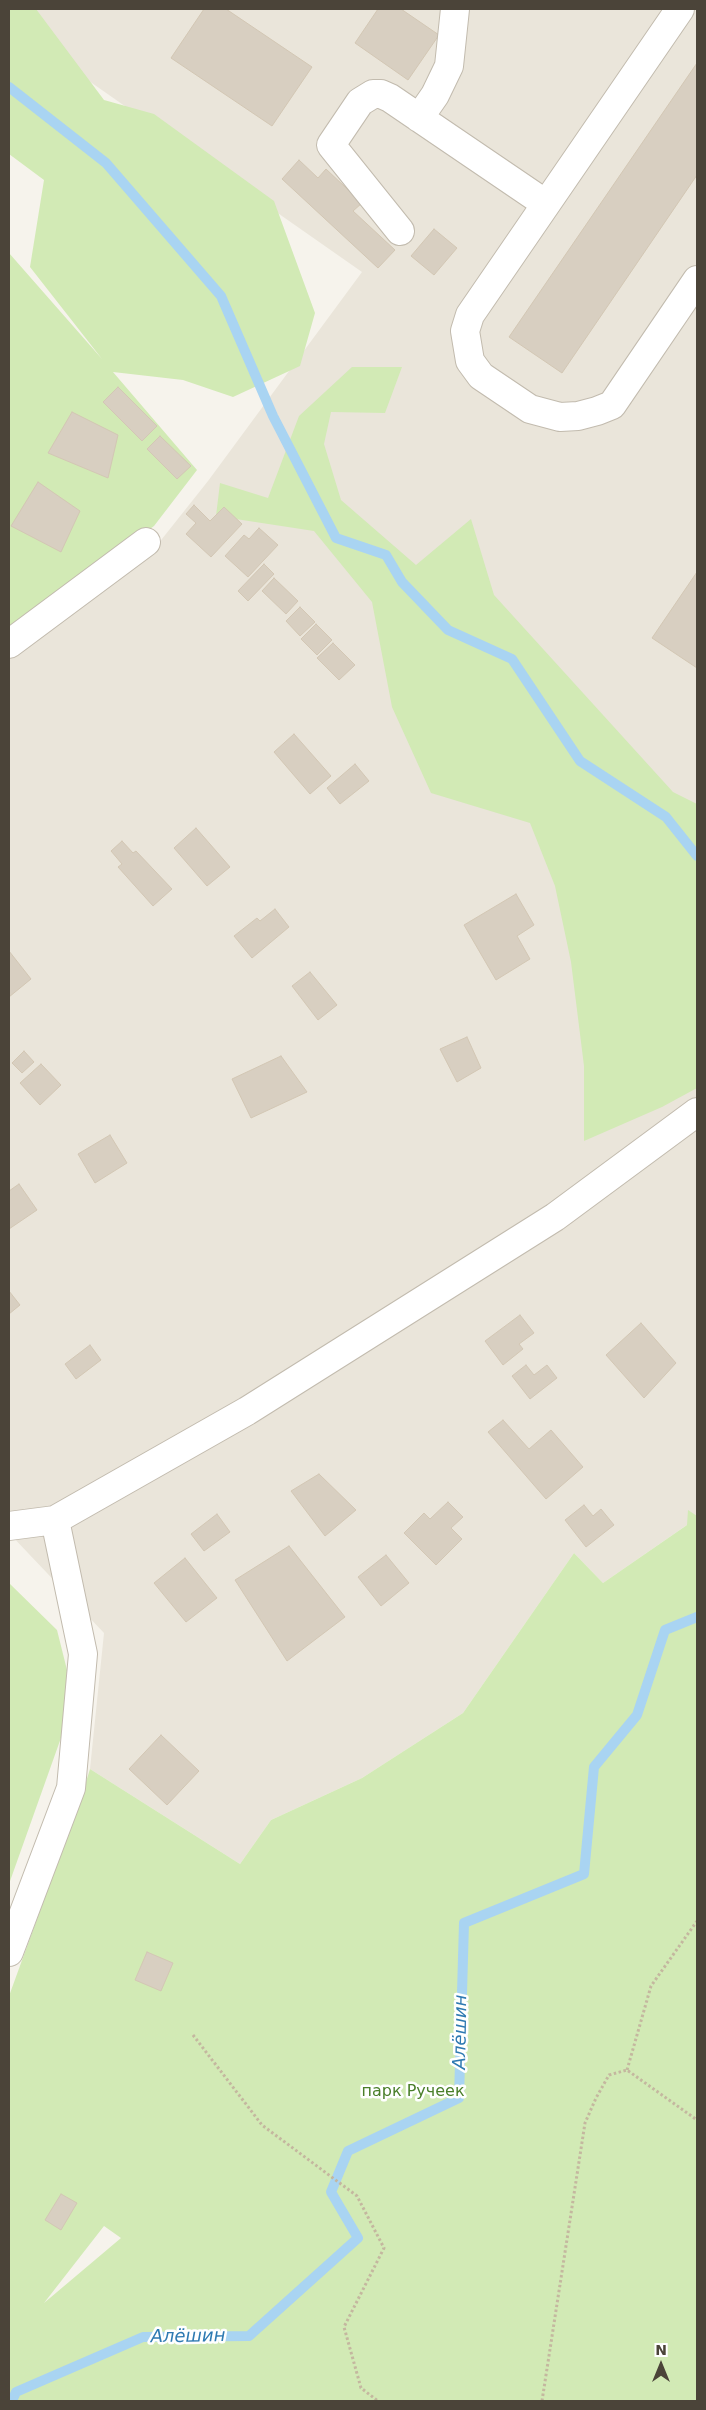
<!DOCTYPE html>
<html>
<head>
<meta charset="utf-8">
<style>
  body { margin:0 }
  #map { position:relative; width:706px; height:2410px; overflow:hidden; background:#f6f3ec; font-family:"DejaVu Sans",sans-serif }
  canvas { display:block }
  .frame { position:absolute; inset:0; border:10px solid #4b4439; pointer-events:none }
  .north { position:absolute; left:636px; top:2340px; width:50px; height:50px; -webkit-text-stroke:4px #fff; paint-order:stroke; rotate:0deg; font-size:14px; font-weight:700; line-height:20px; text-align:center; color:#4b4439 }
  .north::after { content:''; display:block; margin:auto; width:18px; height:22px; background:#4b4439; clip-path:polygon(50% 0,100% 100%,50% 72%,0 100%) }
</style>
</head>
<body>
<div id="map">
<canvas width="706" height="2410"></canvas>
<div class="frame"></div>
<div class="north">N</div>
</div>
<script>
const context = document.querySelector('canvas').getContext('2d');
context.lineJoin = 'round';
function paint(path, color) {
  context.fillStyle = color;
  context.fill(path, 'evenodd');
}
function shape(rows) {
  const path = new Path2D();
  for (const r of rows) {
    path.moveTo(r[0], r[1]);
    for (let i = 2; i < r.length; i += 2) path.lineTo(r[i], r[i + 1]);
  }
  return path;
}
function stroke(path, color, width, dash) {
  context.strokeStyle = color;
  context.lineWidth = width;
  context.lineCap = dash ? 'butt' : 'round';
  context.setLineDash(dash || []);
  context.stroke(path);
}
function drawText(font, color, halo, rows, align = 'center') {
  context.font = font + ' "DejaVu Sans",sans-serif';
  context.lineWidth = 5;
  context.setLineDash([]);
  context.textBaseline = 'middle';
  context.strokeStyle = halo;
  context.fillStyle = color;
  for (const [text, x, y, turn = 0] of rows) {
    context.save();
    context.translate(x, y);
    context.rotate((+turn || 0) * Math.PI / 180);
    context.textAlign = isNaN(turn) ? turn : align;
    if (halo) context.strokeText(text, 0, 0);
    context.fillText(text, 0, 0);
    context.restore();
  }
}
paint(shape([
  [9,9,697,9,697,1518,603,1583,574,1553,463,1713,362,1778,271,1820,240,1864,90,1769,104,1633,9,1533,9,658,154,549,208,481,362,272,9,25]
]), '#eae5da');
paint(shape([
  [9,9,36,9,104,100,154,114,274,201,315,313,300,366,233,397,183,380,113,372,197,470,154,526,9,632,9,253,102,359,30,267,44,180,9,154],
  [352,367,402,367,385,413,331,412,324,444,341,500,416,565,471,519,494,595,673,792,697,804,697,1088,662,1107,584,1141,584,1066,571,962,555,886,530,823,431,793,392,707,372,602,314,531,216,516,220,483,268,498,299,416],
  [688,1510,697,1516,697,2401,9,2401,9,1996,80,1801,90,1769,240,1864,271,1820,362,1778,463,1713,574,1553,603,1583,687,1525],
  [104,2226,121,2238,44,2303],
  [9,1583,57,1630,67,1670,62,1735,9,1884]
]), '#d2eab5');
stroke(shape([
  [9,87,106,163,221,296,273,416,336,538,386,555,402,582,448,630,512,659,580,761,666,817,697,856],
  [12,2401,16,2392,143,2337,249,2336,358,2238,331,2192,348,2151,459,2098,464,1923,584,1874,594,1767,637,1715,665,1630,697,1617]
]), '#a9d4f2', 10);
const building = shape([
  [204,9,226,9,312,67,272,126,171,58,204,9],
  [378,9,401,9,439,35,408,80,355,43,378,9],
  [697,63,697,175,562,373,509,337,697,63],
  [299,160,318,178,326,169,362,203,353,211,395,250,378,268,282,179,299,160],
  [434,229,457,248,434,275,411,256,434,229],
  [118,387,157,426,142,441,103,402,118,387],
  [72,412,118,435,108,478,48,453,72,412],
  [160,436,191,466,177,479,147,449,160,436],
  [38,482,80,511,61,552,11,526,38,482],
  [194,505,210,521,224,507,242,524,211,557,186,534,196,523,186,514,194,505],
  [259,528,278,545,248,577,225,556,244,535,249,539,259,528],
  [264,564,274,574,248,601,238,591,264,564],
  [697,572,697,668,652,638,697,572],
  [274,578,298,601,286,614,262,591,274,578],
  [300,607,315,622,300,636,286,621,300,607],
  [316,624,332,640,317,655,301,639,316,624],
  [333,643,355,665,339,680,317,658,333,643],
  [294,734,331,776,310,794,274,752,294,734],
  [355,764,369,781,340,804,327,788,355,764],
  [196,828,230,867,207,886,174,848,196,828],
  [122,841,133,853,136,851,172,889,153,906,118,867,122,864,111,851,122,841],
  [516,894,534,925,517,936,530,959,496,980,464,925,516,894],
  [275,909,289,927,252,958,234,936,257,918,260,921,275,909],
  [9,951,31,979,9,997,9,951],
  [310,972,337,1005,318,1020,292,986,310,972],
  [467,1037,481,1068,457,1082,440,1049,467,1037],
  [24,1051,34,1062,22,1073,12,1063,24,1051],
  [281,1056,307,1092,251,1118,232,1079,281,1056],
  [41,1064,61,1085,40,1105,20,1083,41,1064],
  [110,1135,127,1163,95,1183,78,1154,110,1135],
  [19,1184,37,1210,9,1229,9,1191,19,1184],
  [9,1291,20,1305,9,1314,9,1291],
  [520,1315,534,1333,519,1344,523,1349,503,1365,485,1341,520,1315],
  [641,1323,676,1363,644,1398,606,1355,641,1323],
  [90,1345,101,1360,76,1379,65,1364,90,1345],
  [526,1365,534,1375,547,1365,557,1378,530,1399,512,1376,526,1365],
  [503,1420,529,1449,551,1430,583,1467,546,1499,488,1432,503,1420],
  [319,1474,356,1510,325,1536,291,1491,319,1474],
  [448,1502,463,1517,451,1528,462,1539,436,1565,404,1533,424,1513,430,1519,448,1502],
  [584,1505,593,1516,601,1509,614,1525,586,1547,565,1520,584,1505],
  [217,1514,230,1532,204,1551,191,1534,217,1514],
  [289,1546,345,1617,287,1661,235,1580,289,1546],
  [386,1555,409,1583,381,1606,358,1577,386,1555],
  [185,1558,217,1598,186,1622,154,1583,185,1558],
  [161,1735,199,1771,167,1805,129,1769,161,1735],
  [147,1952,173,1963,161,1991,135,1980,147,1952],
  [61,2194,77,2203,61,2230,45,2220,61,2194]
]);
paint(building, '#d8cfc1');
stroke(building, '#d3c7b4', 1);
const minor = shape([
  [680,9,470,315,465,331,470,361,481,376,530,409,560,417,578,416,597,411,612,405,697,280],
  [419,118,435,95,449,66,455,9],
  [400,231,331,145,360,102,373,94,381,94,390,98,546,204],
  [9,644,146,542],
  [55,1520,247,1411,555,1217,697,1112],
  [9,1526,55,1520,83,1654,71,1788,9,1952]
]);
stroke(minor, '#c2bbae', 30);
stroke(shape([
  [193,2035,262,2125,357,2196,384,2248,344,2327,361,2388,378,2401],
  [627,2070,651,1986,697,1921],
  [542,2401,585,2123,596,2098,609,2075,627,2070,697,2120]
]), '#c4b79f', 3, [2.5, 2.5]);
stroke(minor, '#fff', 28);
drawText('16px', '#4a7f2a', '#fff', [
  ["парк Ручеек",413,2092]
]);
drawText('italic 18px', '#2e7ab2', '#fff', [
  ["Алёшин",461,2032,-89],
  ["Алёшин",188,2337,-1]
]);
</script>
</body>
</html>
